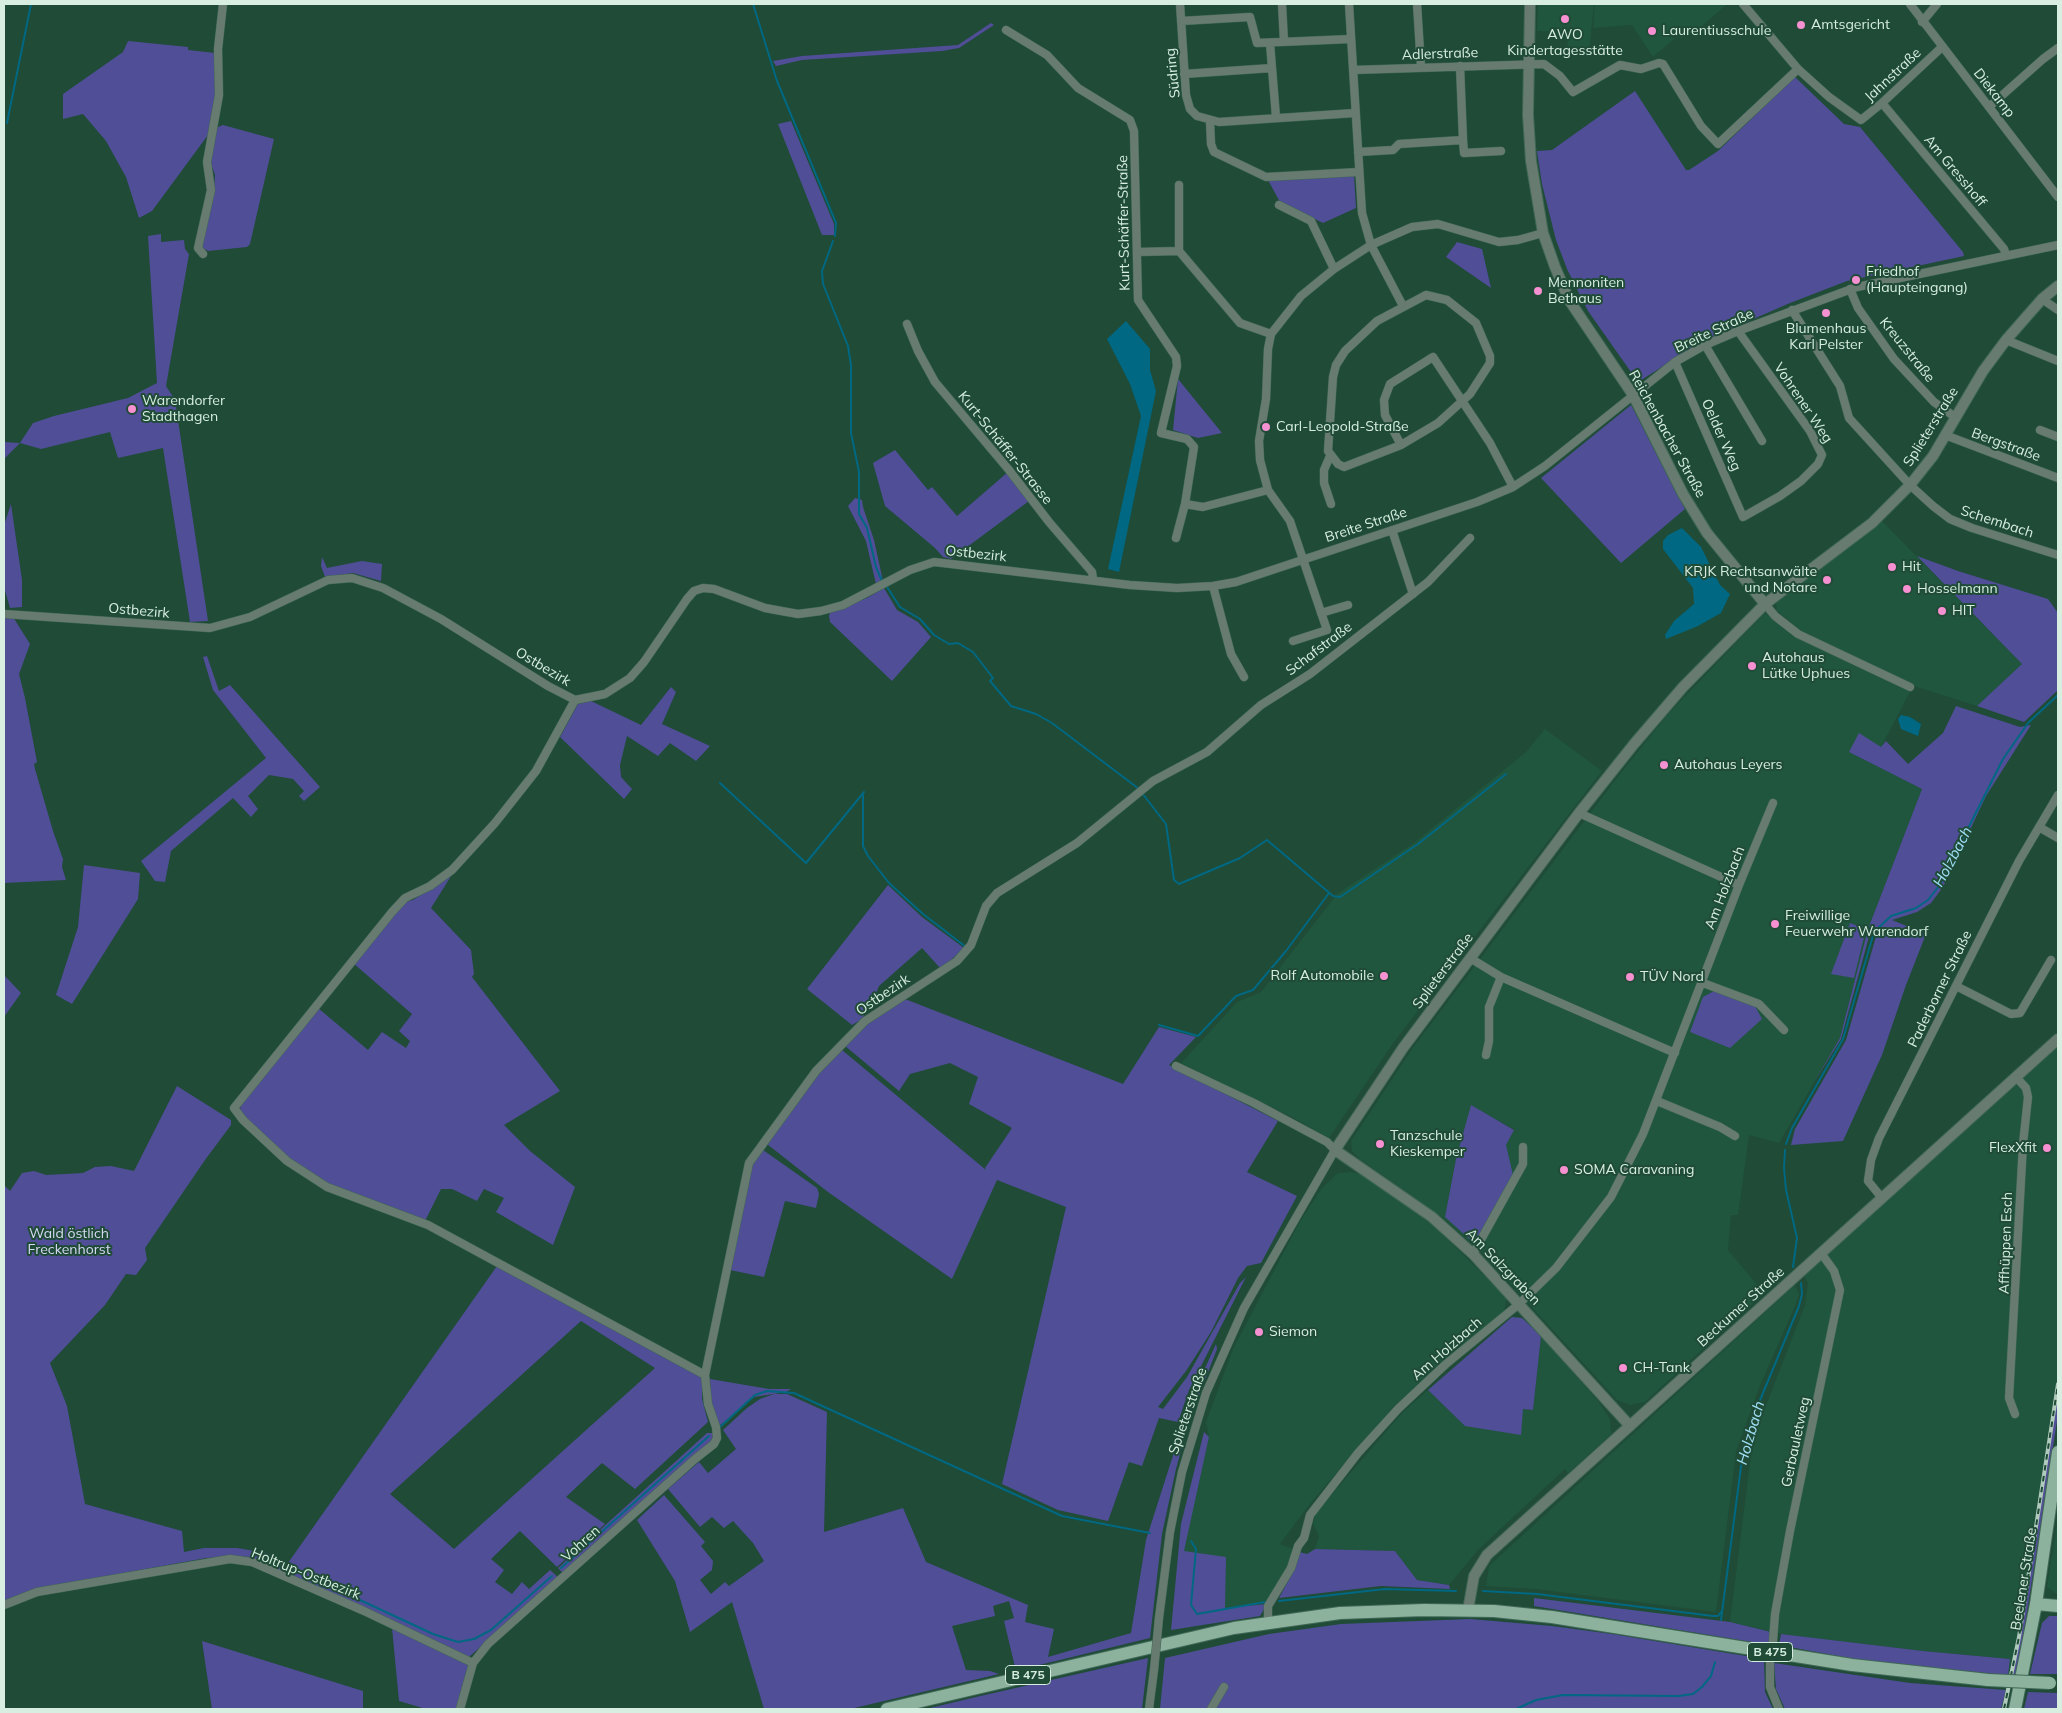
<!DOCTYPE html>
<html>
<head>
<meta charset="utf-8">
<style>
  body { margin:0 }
  #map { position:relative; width:2062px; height:1713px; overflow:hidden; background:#1f4b37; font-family:Mulish,sans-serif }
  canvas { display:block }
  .frame { position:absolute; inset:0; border:5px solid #d7eee1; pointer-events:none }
</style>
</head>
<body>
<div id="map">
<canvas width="2062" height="1713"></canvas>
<div class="frame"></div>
</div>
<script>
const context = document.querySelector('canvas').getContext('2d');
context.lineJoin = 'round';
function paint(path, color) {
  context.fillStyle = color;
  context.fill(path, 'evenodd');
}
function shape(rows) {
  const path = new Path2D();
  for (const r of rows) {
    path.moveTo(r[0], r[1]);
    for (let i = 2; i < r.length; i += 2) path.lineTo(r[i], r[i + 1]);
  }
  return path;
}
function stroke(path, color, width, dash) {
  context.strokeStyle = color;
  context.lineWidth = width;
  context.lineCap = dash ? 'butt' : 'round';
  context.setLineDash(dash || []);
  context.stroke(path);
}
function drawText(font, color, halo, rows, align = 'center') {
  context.font = font + ' Mulish,sans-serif';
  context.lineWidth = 4;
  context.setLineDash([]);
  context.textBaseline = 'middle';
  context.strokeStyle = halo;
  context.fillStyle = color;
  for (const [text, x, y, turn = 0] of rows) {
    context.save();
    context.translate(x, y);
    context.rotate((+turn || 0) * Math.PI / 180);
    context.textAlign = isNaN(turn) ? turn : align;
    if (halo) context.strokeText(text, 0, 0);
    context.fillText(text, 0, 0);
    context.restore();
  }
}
paint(shape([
  [1538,4,1594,4,1589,53,1567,52,1568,32,1537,31],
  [1595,4,1727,4,1693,34,1688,27,1680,36,1670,29,1666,34,1674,39,1653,57,1632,25,1593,28],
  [1882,521,2022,664,1977,706,1917,687,1800,630,1777,611,1776,603],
  [1765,613,1796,636,1910,692,1881,747,1849,752,1922,789,1868,929,1840,1038,1779,1143,1749,1135,1738,1215,1731,1215,1728,1250,1764,1293,1645,1402,1630,1405,1617,1400,1480,1251,1443,1218,1360,1159,1352,1151,1351,1141,1412,1049,1616,779,1669,713],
  [1850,923,1866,929,1832,974,1832,973],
  [1471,1106,1514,1129,1506,1145,1445,1217,1456,1159],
  [1545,729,1602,771,1394,1042,1329,1138,1292,1117,1181,1063,1237,1002,1261,992,1337,894,1414,843,1526,752],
  [2058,1047,2058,1393,2013,1674,2005,1709,2001,1709,2010,1659,1923,1651,1781,1634,1730,1622,1753,1439,1805,1305,1808,1283,1804,1276],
  [1352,1172,1366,1176,1436,1228,1507,1298,1504,1311,1394,1406,1309,1505,1280,1544,1293,1549,1288,1567,1267,1604,1225,1608,1183,1552,1209,1437,1206,1422,1233,1349,1299,1223,1322,1188,1338,1173],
  [1795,1285,1799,1294,1795,1306,1759,1388,1736,1452,1716,1612,1535,1589,1486,1586,1489,1566],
  [1541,1336,1598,1401,1610,1419,1611,1434,1568,1473,1565,1469,1479,1549,1449,1585,1417,1580,1395,1551,1315,1549,1319,1536,1313,1524,1316,1513,1403,1412,1428,1390,1465,1426,1523,1409,1533,1410],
  [2058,1518,2058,1595,2047,1587]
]), '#20563e');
paint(shape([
  [991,23,994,25,959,48,942,51,802,60,776,66,773,61,802,56,958,45],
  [128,41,188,47,188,50,215,53,216,94,208,135,152,211,139,218,126,177,106,141,83,114,63,119,63,94,123,52],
  [1795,77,1844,124,1860,127,1963,252,1964,256,1847,281,1790,303,1703,341,1638,382,1588,311,1567,269,1556,240,1542,184,1537,151,1552,150,1635,91,1686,170,1689,170,1718,151],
  [791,121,834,224,834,235,822,235,778,124],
  [223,125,274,139,250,244,247,247,208,251,200,246,214,190,215,175,210,161,216,132,218,127],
  [1354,175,1356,208,1323,223,1280,202,1268,180],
  [161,234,161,242,184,240,185,249,189,254,166,386,175,400,208,621,190,622,163,448,118,458,110,432,41,449,20,443,4,459,4,442,20,443,33,423,54,416,128,398,157,383,148,236],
  [1457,242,1482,249,1491,288,1446,257],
  [1178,379,1222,433,1198,438,1173,430],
  [1631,405,1685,509,1621,563,1541,478],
  [895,450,928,490,932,487,957,516,1008,472,1029,501,951,559,943,557,935,548,885,506,873,463],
  [855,498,862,500,863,507,874,540,883,581,876,584,866,541,848,506],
  [11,504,22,580,22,607,10,608,4,587,5,522],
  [1917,556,1958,571,2048,599,2058,613,2058,690,2024,722,1977,706,2022,664],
  [322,557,327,568,362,561,382,564,381,581,353,573,325,577,321,566],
  [884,588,897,610,918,622,931,637,892,681,830,622,829,616,830,612,867,598],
  [13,617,30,644,19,674,25,698,37,762,34,764,35,769,53,831,63,859,62,867,66,880,4,883,4,618],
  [207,656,219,691,230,685,320,787,304,801,299,796,304,791,293,779,269,775,248,796,258,809,251,817,233,798,171,851,165,882,155,881,141,861,266,758,213,690,203,657],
  [671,687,676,692,662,724,710,746,696,761,670,743,658,756,627,736,620,765,621,777,632,789,624,799,560,737,578,704,591,701,641,725],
  [1956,706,2020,727,2031,725,1986,796,1943,887,1931,903,1917,912,1892,920,1926,934,1906,985,1882,1055,1843,1141,1791,1145,1795,1129,1846,1040,1877,933,1870,933,1841,1039,1813,1084,1840,1038,1868,929,1922,789,1849,752,1859,733,1881,747,1886,741,1908,764,1943,733],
  [84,865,140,873,138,899,72,1004,56,995,78,927],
  [453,873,431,908,471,950,474,974,472,977,560,1091,504,1125,530,1151,575,1187,553,1245,496,1212,504,1198,484,1189,477,1201,452,1189,441,1189,425,1221,328,1186,296,1165,241,1113,240,1106,318,1008,368,1050,382,1032,406,1048,410,1041,399,1031,412,1014,353,963,404,902,413,900],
  [888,885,922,917,964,948,941,969,922,948,879,986,872,1003,862,1019,852,1025,807,989],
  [1850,923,1866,929,1854,978,1831,974],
  [4,975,21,993,4,1017],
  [1714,991,1755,1006,1762,1019,1730,1048,1690,1032,1703,997],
  [905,999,1123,1084,1159,1027,1196,1037,1169,1065,1278,1121,1247,1172,1297,1196,1261,1263,1247,1266,1238,1278,1211,1332,1186,1371,1158,1407,1163,1409,1187,1377,1240,1283,1246,1277,1189,1390,1178,1422,1159,1418,1142,1466,1129,1462,1108,1521,1058,1510,1002,1484,1066,1207,997,1180,952,1279,828,1192,767,1144,820,1072,842,1050,986,1170,985,1168,1012,1128,969,1104,978,1077,950,1063,910,1074,899,1091,844,1045,866,1023],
  [177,1086,231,1120,231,1125,205,1160,145,1248,147,1260,136,1275,126,1274,105,1305,50,1363,67,1406,85,1504,182,1531,184,1552,204,1548,237,1548,267,1553,288,1563,497,1266,702,1377,702,1399,708,1422,635,1489,602,1463,566,1497,605,1524,557,1567,520,1531,491,1559,504,1570,495,1582,512,1594,522,1582,529,1589,550,1570,559,1578,469,1657,269,1565,242,1556,206,1558,48,1587,4,1603,4,1185,10,1191,22,1173,34,1171,46,1175,83,1173,95,1167,111,1166,134,1171],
  [581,1321,655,1368,454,1549,390,1494],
  [1471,1105,1514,1130,1506,1145,1513,1175,1475,1244,1445,1217,1456,1159],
  [763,1150,817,1188,819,1194,816,1208,785,1201,764,1277,730,1270,751,1165],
  [1512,1317,1522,1318,1541,1336,1533,1410,1523,1409,1521,1435,1465,1426,1428,1390],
  [1216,1344,1217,1349,1189,1421,1176,1469,1162,1534,1150,1638,1031,1667,1035,1664,1025,1670,1016,1671,1004,1621,1014,1618,1009,1601,993,1606,995,1616,952,1626,966,1670,990,1671,999,1674,850,1709,764,1709,732,1602,690,1632,675,1581,637,1520,664,1495,705,1542,701,1546,713,1561,712,1570,700,1580,711,1594,725,1582,729,1586,764,1561,753,1543,733,1521,724,1528,712,1517,700,1527,668,1489,699,1462,708,1473,736,1449,723,1430,747,1408,760,1399,774,1394,787,1394,827,1412,824,1532,903,1508,926,1562,1028,1605,1025,1622,1054,1629,1048,1657,1131,1633,1146,1540,1191,1399],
  [710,1379,769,1389,791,1389,786,1392,754,1397,719,1426,711,1402],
  [2058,1393,2058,1415,2027,1612,2017,1674,2013,1674],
  [1204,1432,1209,1437,1184,1551,1226,1557,1225,1608,1267,1604,1260,1616,1171,1630,1181,1524],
  [707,1433,713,1433,713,1437,710,1444,696,1453,564,1574,558,1568],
  [1315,1549,1395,1551,1417,1580,1449,1585,1450,1589,1381,1586,1279,1598,1294,1570,1299,1552,1307,1554],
  [1534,1598,1730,1622,1771,1632,1770,1645,1534,1606],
  [2049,1616,2058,1616,2058,1674,2030,1674,2042,1623],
  [1470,1619,1552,1626,1612,1634,1764,1659,1765,1692,1773,1709,1160,1709,1165,1658,1269,1634,1341,1624],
  [392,1628,470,1665,458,1709,426,1709,399,1701],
  [1781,1634,1923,1651,2010,1659,2008,1675,1952,1670,1854,1659,1779,1645],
  [202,1641,363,1691,363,1709,212,1709],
  [1148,1658,1142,1709,926,1709,976,1697],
  [1774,1663,1910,1683,2006,1690,2001,1709,1785,1709,1776,1689],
  [2028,1692,2058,1693,2058,1709,2024,1709]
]), '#504e97');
paint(shape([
  [1126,321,1150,349,1150,370,1156,391,1119,572,1108,569,1141,416,1130,384,1107,339],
  [1682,528,1701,547,1720,585,1730,594,1721,613,1698,626,1666,639,1665,635,1674,621,1694,604,1693,588,1663,549,1663,541,1668,535],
  [1901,715,1910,717,1921,724,1918,736,1901,729,1898,719]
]), '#006882');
stroke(shape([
  [753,4,777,81,836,223,835,236],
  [7,123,31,4],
  [833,241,822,271,823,284,848,346,851,365,851,433,859,472,859,514,867,528,876,567,882,581],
  [887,587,900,607,920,619,934,635,949,644,958,643,973,652,993,678,990,681,1011,706,1036,714,1052,723,1139,789],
  [720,783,806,863,864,792],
  [1142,793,1166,824,1174,880,1179,884,1240,858,1267,840,1333,896,1340,897,1418,844,1506,774],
  [863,794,863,846,868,856,889,883,923,914,966,947],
  [1159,1025,1198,1036,1236,996,1253,990,1286,951,1329,893],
  [1786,1144,1792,1128,1843,1039,1874,932,1891,916,1916,908,1928,900,1939,886,2003,759,2028,723,2058,695],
  [1785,1150,1784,1168,1786,1190,1797,1238,1793,1267],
  [720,1427,755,1395,767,1391,794,1393,1062,1516,1150,1533],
  [1191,1541,1196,1549,1191,1605,1197,1614,1265,1602],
  [561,1568,709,1436],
  [317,1580,433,1634,458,1642,474,1639,491,1630,552,1576],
  [1483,1591,1537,1594,1713,1616,1718,1616,1722,1611],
  [1279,1601,1385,1589,1456,1591],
  [1721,1620,1743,1451,1751,1422,1799,1306,1802,1294,1801,1283],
  [1516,1709,1536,1700,1563,1695,1679,1696,1693,1694,1702,1687,1711,1676,1715,1662]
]), '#006882', 2);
const minor = shape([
  [1180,4,1186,95,1190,109,1197,116,1219,122,1355,113],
  [1282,4,1284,42],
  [1349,4,1362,213,1371,245,1403,306],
  [1417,4,1421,67],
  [1743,4,1798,69,1829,97,1861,120,1882,103,1942,47],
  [1910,4,2058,197],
  [1181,21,1250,17,1257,43,1351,39],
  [1922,22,1937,4],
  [1006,30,1047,55,1078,88,1130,120,1134,131,1138,300,1176,357,1177,366,1161,433,1187,439,1194,447,1185,504,1203,507,1268,490],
  [1272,68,1276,117],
  [1353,70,1544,64,1560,76,1573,92,1620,65,1641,69,1659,63,1663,64,1701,126,1718,144,1798,69],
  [1184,74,1272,68,1270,43],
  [1882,103,2004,249,2006,255],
  [1989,107,2043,59,2058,48],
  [1210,121,1211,144,1214,152,1266,177,1359,172],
  [1463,140,1464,153,1501,151],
  [1358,152,1393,150,1399,144,1463,140,1460,66],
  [1179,185,1179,251,1240,323,1271,334],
  [1279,205,1311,221,1334,269],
  [1137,252,1179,251],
  [203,254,198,248,211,190,207,162,219,95,218,49,223,4],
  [1850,289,1858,308,1894,359,1934,402,1955,417],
  [1426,295,1447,300,1476,323,1490,356,1490,363,1470,394,1438,423,1401,445,1344,467,1338,464,1328,451,1333,377,1336,365,1345,351,1377,321,1426,295],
  [2042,299,2058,310],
  [1792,310,1840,386,1849,418,1910,485,1933,506,1950,519,1972,528,2058,555],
  [907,324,918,351,935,382,1009,470,1049,522,1092,572,1093,579],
  [2006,340,2058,361],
  [1705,345,1762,441],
  [1675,362,1743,517,1780,496,1801,481,1818,464,1822,455,1810,431,1738,331],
  [2040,430,2058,437],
  [1945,435,2058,478],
  [1401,445,1385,415,1384,400,1390,384,1433,357,1490,443,1513,487],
  [1330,456,1324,470,1324,483,1331,504],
  [1392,530,1413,594],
  [1176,538,1185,504],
  [1213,586,1231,654,1244,677],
  [1765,604,1775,616,1798,634,1910,687],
  [1321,613,1348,605],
  [4,614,210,628,250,617,328,580,352,578,383,588,441,619,548,686,575,700,605,694,630,678,644,662,687,599,694,591,703,588,714,589,765,608,798,614,821,611,843,605,910,570,934,562,1130,585,1177,588,1213,586,1236,582,1477,502,1513,487,1545,466,1675,362,1705,345,1738,331,1857,287,2058,245],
  [1293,641,1327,630,1290,521,1268,490,1260,460,1259,441,1266,399,1268,349,1271,334,1301,296,1334,269,1371,245,1412,227,1438,224,1499,242,1518,240,1543,233],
  [575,700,536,771,495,823,452,870,430,886,405,898,392,912,234,1108,243,1120,287,1161,327,1187,428,1225,705,1375],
  [1579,813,1739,885],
  [2039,827,2058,838],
  [1470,958,1501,977,1675,1053],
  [1703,983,1759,1004,1784,1030],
  [1956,986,2011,1014,2020,1013,2051,960],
  [1486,1055,1489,1041,1489,1007,1501,977],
  [1657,1101,1720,1127,1735,1136],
  [1882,1198,1868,1181,1871,1160,1879,1138,2019,861,2058,795],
  [1473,1254,1523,1164,1523,1147],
  [2015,1414,2009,1398,2023,1144,2028,1097,2026,1088,2016,1077],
  [4,1605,37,1592,230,1559,252,1562,364,1611,473,1663],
  [1159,1618,1170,1532,1182,1472,1206,1393,1244,1308,1335,1150,1327,1142,1254,1103,1176,1066],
  [1268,1622,1268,1606,1291,1568,1298,1546,1304,1538,1310,1515,1358,1453,1398,1409,1446,1364,1519,1304,1556,1268,1611,1197,1643,1134,1739,885,1773,803],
  [1773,1641,1775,1614,1790,1531,1840,1290,1834,1271,1821,1253],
  [1770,1663,1770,1687,1779,1709],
  [460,1709,473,1663,488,1644,695,1459,714,1444,717,1438,716,1427,708,1404,705,1375,749,1163,816,1071,865,1021,957,961,971,945,986,906,997,893,1077,843,1153,781,1207,752,1261,705,1310,674,1428,582,1470,538],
  [1149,1709,1154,1670],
  [1211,1709,1224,1687]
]);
const tertiary = shape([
  [1530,4,1528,115,1531,161,1543,233,1555,267,1569,300,1633,395,1683,494,1707,533,1765,604],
  [1630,1426,1473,1254,1432,1217,1335,1150,1403,1048,1579,813,1634,744,1683,687,1765,604,1872,523,1910,485,1933,456,1983,371,2006,340,2042,299,2058,286],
  [1468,1610,1474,1576,1487,1555,2058,1039]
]);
const primary = shape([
  [2036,1604,2058,1606],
  [887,1709,1234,1628,1340,1613,1424,1610,1494,1611,1552,1617,1852,1665,1988,1680],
  [2015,1709,2036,1604,2058,1452]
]);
stroke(minor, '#406856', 9);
stroke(tertiary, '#406856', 12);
stroke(primary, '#406856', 14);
stroke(minor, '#687b71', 8);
stroke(tertiary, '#687b71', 10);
stroke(primary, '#8cb29e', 12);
const rail = shape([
  [2004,1709,2019,1637,2058,1384]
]);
stroke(rail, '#b0cbbd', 4);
stroke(rail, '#1f4b37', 2, [5.5]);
const minorBridge = shape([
  [1154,1670,1159,1618]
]);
const primaryBridge = shape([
  [1988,1680,2050,1683]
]);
stroke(minorBridge, '#406856', 9, []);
stroke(primaryBridge, '#406856', 14, []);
stroke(minorBridge, '#687b71', 8);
stroke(primaryBridge, '#8cb29e', 12);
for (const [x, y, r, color] of [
  [1565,19,5,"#f590d1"],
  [1801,25,5,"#f590d1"],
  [1652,31,5,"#f590d1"],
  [1856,280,5,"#f590d1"],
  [1538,291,5,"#f590d1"],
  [1826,313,5,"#f590d1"],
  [132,409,5,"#f590d1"],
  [1266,427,5,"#f590d1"],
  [1892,567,5,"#f590d1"],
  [1827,580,5,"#f590d1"],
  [1907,589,5,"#f590d1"],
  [1942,611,5,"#f590d1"],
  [1752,666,5,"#f590d1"],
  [1664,765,5,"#f590d1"],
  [1775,924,5,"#f590d1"],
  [1384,976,5,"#f590d1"],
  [1630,977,5,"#f590d1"],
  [1380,1144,5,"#f590d1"],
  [2047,1148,5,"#f590d1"],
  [1564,1170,5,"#f590d1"],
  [1259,1332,5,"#f590d1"],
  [1623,1368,5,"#f590d1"]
]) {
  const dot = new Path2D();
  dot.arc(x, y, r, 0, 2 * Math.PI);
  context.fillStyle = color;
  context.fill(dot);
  stroke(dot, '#1f4b37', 2);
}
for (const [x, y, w] of [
  [1770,1652,45],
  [1028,1675,45]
]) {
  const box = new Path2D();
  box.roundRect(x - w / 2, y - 9.5, w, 19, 4);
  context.fillStyle = '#1f4b37';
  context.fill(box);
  stroke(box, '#d7eee1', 1);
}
drawText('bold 12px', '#d7eee1', null, [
  ["B 475",1770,1652],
  ["B 475",1028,1675]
]);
drawText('14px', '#d7eee1', '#1f4b37', [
  ["Amtsgericht",1811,25],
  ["Laurentiusschule",1662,31],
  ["AWO",1565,35,"center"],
  ["Kindertagesstätte",1565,51,"center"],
  ["Friedhof",1866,272],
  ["(Haupteingang)",1866,288],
  ["Mennoniten",1548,283],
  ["Bethaus",1548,299],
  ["Blumenhaus",1826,329,"center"],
  ["Karl Pelster",1826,345,"center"],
  ["Warendorfer",142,401],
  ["Stadthagen",142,417],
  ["Carl-Leopold-Straße",1276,427],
  ["Hit",1902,567],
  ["KRJK Rechtsanwälte",1817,572,"right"],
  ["und Notare",1817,588,"right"],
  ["Hosselmann",1917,589],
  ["HIT",1952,611],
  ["Autohaus",1762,658],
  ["Lütke Uphues",1762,674],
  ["Autohaus Leyers",1674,765],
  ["Freiwillige",1785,916],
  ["Feuerwehr Warendorf",1785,932],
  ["Rolf Automobile",1374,976,"right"],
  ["TÜV Nord",1640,977],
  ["Tanzschule",1390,1136],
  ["Kieskemper",1390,1152],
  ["FlexXfit",2037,1148,"right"],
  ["SOMA Caravaning",1574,1170],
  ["Siemon",1269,1332],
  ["CH-Tank",1633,1368]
], 'left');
drawText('14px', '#d7eee1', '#1f4b37', [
  ["Adlerstraße",1440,54,-2],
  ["Südring",1173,73,-96],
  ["Jahnstraße",1893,75,-43],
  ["Diekamp",1994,93,52],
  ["Am Gresshoff",1955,171,50],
  ["Kurt-Schäffer-Straße",1124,223,-91],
  ["Breite Straße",1714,331,-25],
  ["Kreuzstraße",1907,350,51],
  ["Vohrener Weg",1803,403,56],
  ["Splieterstraße",1931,427,-58],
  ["Reichenbacher Straße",1667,434,61],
  ["Oelder Weg",1721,435,66],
  ["Bergstraße",2006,445,20],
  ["Kurt-Schäffer-Strasse",1005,448,51],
  ["Schembach",1997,522,18],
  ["Breite Straße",1366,525,-18],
  ["Ostbezirk",976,554,6],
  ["Ostbezirk",139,611,5],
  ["Schafstraße",1319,649,-37],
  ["Ostbezirk",543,667,31],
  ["Am Holzbach",1725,888,-69],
  ["Splieterstraße",1443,971,-53],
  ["Paderborner Straße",1940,989,-64],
  ["Ostbezirk",883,995,-34],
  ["Affhüppen Esch",2006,1243,-88],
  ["Am Salzgraben",1503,1267,46],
  ["Beckumer Straße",1741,1307,-42],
  ["Am Holzbach",1447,1349,-41],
  ["Splieterstraße",1188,1411,-71],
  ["Gerbauletweg",1796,1442,-78],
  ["Vohren",581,1544,-42],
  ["Holtrup-Ostbezirk",306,1574,22],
  ["Beelener Straße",2024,1579,-81]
]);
drawText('14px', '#d7d9f3', '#1f4b37', [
  ["Wald östlich",69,1234],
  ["Freckenhorst",69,1250]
]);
drawText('italic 15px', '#a0e0f7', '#1f4b37', [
  ["Holzbach",1953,857,-62],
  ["Holzbach",1751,1433,-74]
]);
</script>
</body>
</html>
